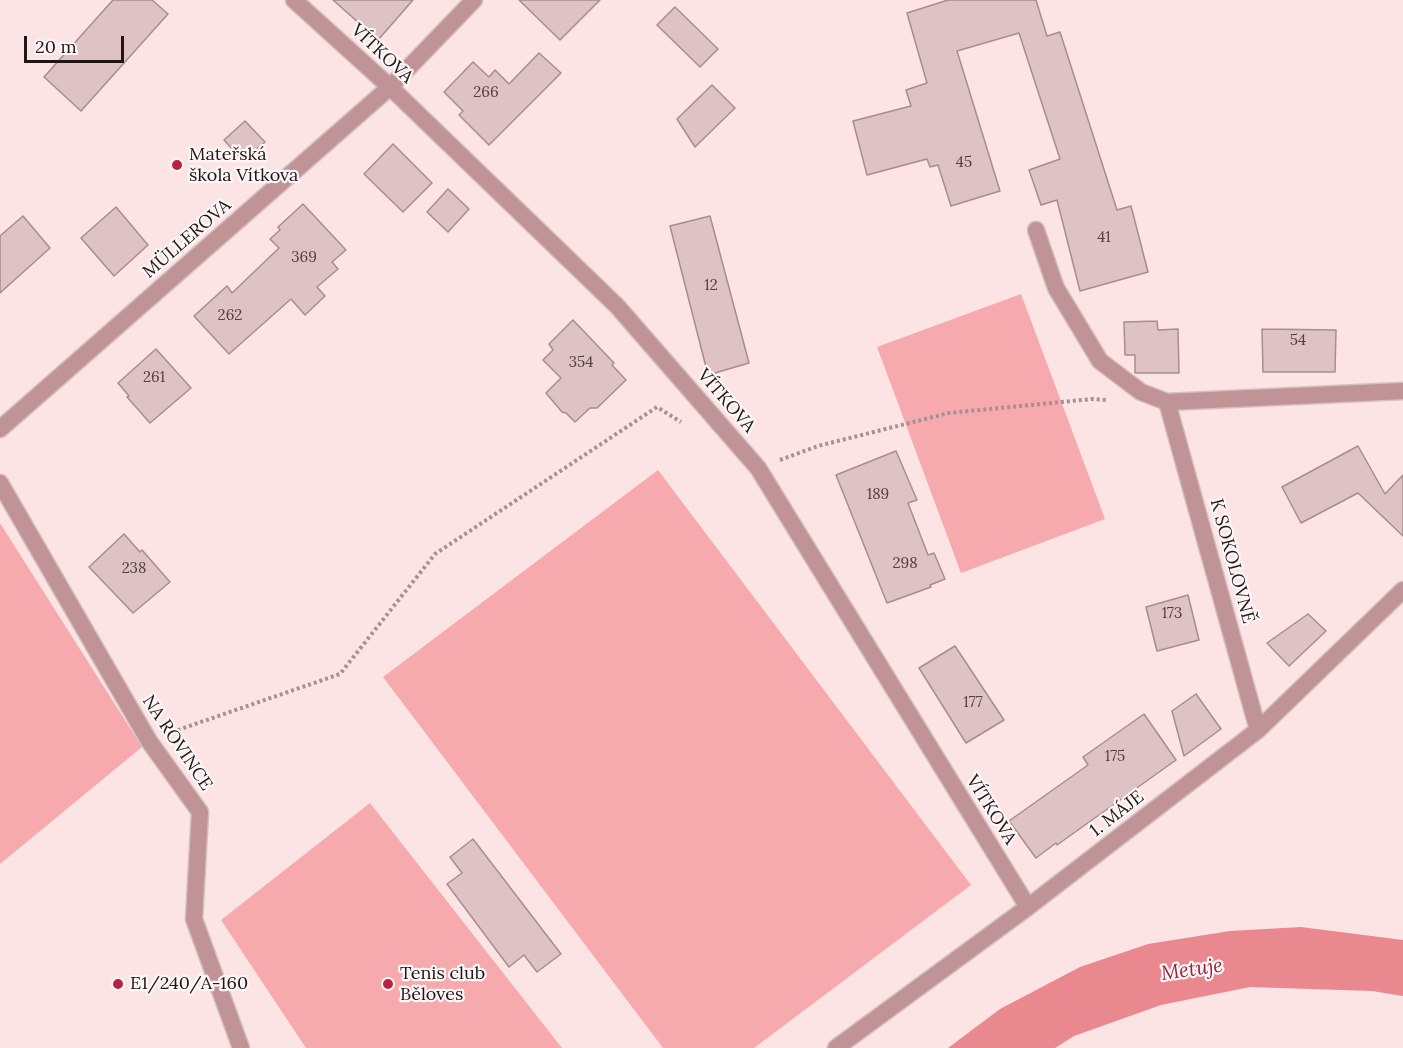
<!DOCTYPE html>
<html>
<head>
<meta charset="utf-8">
<style>
  body { margin:0 }
  #map { position:relative; width:1403px; height:1048px; overflow:hidden; background:#fce4e5; font-family:Lora,serif }
  canvas { display:block }
  .scale { position:absolute; left:24px; top:36px; width:100px; height:27px; box-sizing:border-box; border:3px solid #201616; border-top:0; padding-left:8px; font-size:18px; line-height:21px; white-space:nowrap; color:#201616; -webkit-text-stroke:4px #fdf6f7; paint-order:stroke }
</style>
</head>
<body>
<div id="map">
<canvas width="1403" height="1048"></canvas>
<div class="scale">20 m</div>
</div>
<script>
const context = document.querySelector('canvas').getContext('2d');
context.lineJoin = 'round';
function paint(path, color) {
  context.fillStyle = color;
  context.fill(path, 'evenodd');
}
function shape(rows) {
  const path = new Path2D();
  for (const r of rows) {
    path.moveTo(r[0], r[1]);
    for (let i = 2; i < r.length; i += 2) path.lineTo(r[i], r[i + 1]);
  }
  return path;
}
function stroke(path, color, width, dash) {
  context.strokeStyle = color;
  context.lineWidth = width;
  context.lineCap = dash ? 'butt' : 'round';
  context.setLineDash(dash || []);
  context.stroke(path);
}
function drawText(font, color, halo, rows, align = 'center') {
  context.font = font + ' Lora,serif';
  context.lineWidth = 4.5;
  context.setLineDash([]);
  context.textBaseline = 'middle';
  context.strokeStyle = halo;
  context.fillStyle = color;
  for (const [text, x, y, turn = 0] of rows) {
    context.save();
    context.translate(x, y);
    context.rotate((+turn || 0) * Math.PI / 180);
    context.textAlign = isNaN(turn) ? turn : align;
    if (halo) context.strokeText(text, 0, 0);
    context.fillText(text, 0, 0);
    context.restore();
  }
}
paint(shape([
  [1021,294,1105,519,961,573,877,347],
  [658,470,971,885,754,1048,663,1048,383,677],
  [0,523,142,747,0,864],
  [370,803,562,1048,306,1048,221,920]
]), '#f6aaae');
paint(shape([
  [1301,927,1403,940,1403,996,1372,991,1250,987,1161,1005,1074,1036,1055,1048,948,1048,1000,1009,1080,967,1148,944,1230,931]
]), '#ea8890');
const building = shape([
  [113,0,152,0,168,14,81,111,44,77,113,0],
  [333,0,413,0,378,40,333,0],
  [519,0,600,0,560,40,519,0],
  [948,0,1036,0,1047,36,1060,32,1117,210,1131,206,1148,272,1080,291,1057,200,1041,205,1029,170,1060,159,1019,33,957,51,1000,191,951,206,938,165,930,167,927,159,867,175,853,121,911,106,906,90,927,83,907,13,948,0],
  [675,7,718,49,700,67,657,25,675,7],
  [539,53,561,73,489,145,459,115,463,111,444,92,473,62,489,77,495,70,509,84,539,53],
  [712,85,735,108,695,147,677,119,712,85],
  [245,121,265,142,243,161,224,140,245,121],
  [393,144,432,183,403,212,364,174,393,144],
  [448,189,469,209,448,232,427,212,448,189],
  [303,204,346,250,332,262,338,269,317,287,325,296,305,315,291,299,229,354,194,316,227,286,232,293,279,248,270,239,280,230,278,227,303,204],
  [116,207,148,245,114,276,81,238,116,207],
  [23,216,50,248,0,293,0,236,23,216],
  [710,216,749,363,708,375,670,226,710,216],
  [573,320,614,363,612,365,626,380,597,408,590,408,575,422,566,413,562,412,546,393,561,378,543,360,553,350,549,344,573,320],
  [1157,321,1158,330,1178,329,1179,373,1135,373,1135,355,1125,355,1124,322,1157,321],
  [1262,329,1336,330,1335,372,1263,372,1262,329],
  [156,349,191,388,150,423,127,397,129,396,118,383,156,349],
  [1358,446,1385,494,1403,475,1403,536,1358,493,1301,523,1282,487,1358,446],
  [896,451,917,500,908,503,928,555,934,553,945,579,930,585,931,587,887,603,836,475,896,451],
  [124,534,140,552,142,550,170,582,133,613,89,567,124,534],
  [1188,595,1199,640,1157,651,1146,607,1188,595],
  [1308,614,1326,631,1289,666,1267,643,1308,614],
  [955,646,1004,720,966,743,919,668,955,646],
  [1196,694,1221,729,1184,756,1172,711,1196,694],
  [1144,714,1176,760,1057,845,1056,843,1036,858,1009,821,1088,765,1083,757,1144,714],
  [473,839,561,954,537,972,524,955,509,967,447,884,462,873,450,857,473,839]
]);
paint(building, '#dfc2c3');
stroke(building, '#a88d8e', 1.5);
const service = shape([
  [1036,230,1056,288,1100,361,1141,392,1167,402]
]);
const minor = shape([
  [294,0,390,87,617,306,758,468,1028,907],
  [0,429,390,87,474,0],
  [0,483,149,741,200,812,194,919,241,1048],
  [1258,730,1167,402,1403,391],
  [836,1048,1028,907,1258,730,1403,590]
]);
stroke(service, '#d4bfc0', 19);
stroke(minor, '#d4bfc0', 19);
stroke(shape([
  [780,460,818,446,949,413,1092,399,1107,400],
  [172,732,340,674,435,554,657,407,681,422]
]), '#a49192', 4, [3, 3]);
stroke(service, '#c09396', 16);
stroke(minor, '#c09396', 16);
for (const [x, y, r, color] of [
  [177,165,6,"#b62443"],
  [118,984,6,"#b62443"],
  [388,984,6,"#b62443"]
]) {
  const dot = new Path2D();
  dot.arc(x, y, r, 0, 2 * Math.PI);
  context.fillStyle = color;
  context.fill(dot);
  stroke(dot, '#fdf6f7', 2);
}
drawText('15px', '#504141', null, [
  ["266",486,93],
  ["45",964,163],
  ["41",1104,238],
  ["369",304,258],
  ["12",711,286],
  ["262",230,316],
  ["54",1298,341],
  ["354",581,363],
  ["261",154,378],
  ["189",878,495],
  ["298",905,564],
  ["238",134,569],
  ["173",1172,614],
  ["177",973,703],
  ["175",1115,757]
]);
drawText('18px', '#201616', '#fdf6f7', [
  ["VÍTKOVA",382,54,43],
  ["MÜLLEROVA",187,239,-41],
  ["VÍTKOVA",726,401,49],
  ["K SOKOLOVNĚ",1232,561,75],
  ["NA ROVINCE",177,743,56],
  ["VÍTKOVA",991,810,58],
  ["1. MÁJE",1117,814,-38]
]);
drawText('18px', '#201616', '#fdf6f7', [
  ["Mateřská",189,155],
  ["škola Vítkova",189,176],
  ["Tenis club",400,974],
  ["Běloves",400,995],
  ["E1/240/A-160",130,984]
], 'left');
drawText('italic 20px', '#97243a', '#fdf6f7', [
  ["Metuje",1192,970,-8]
]);
</script>
</body>
</html>
